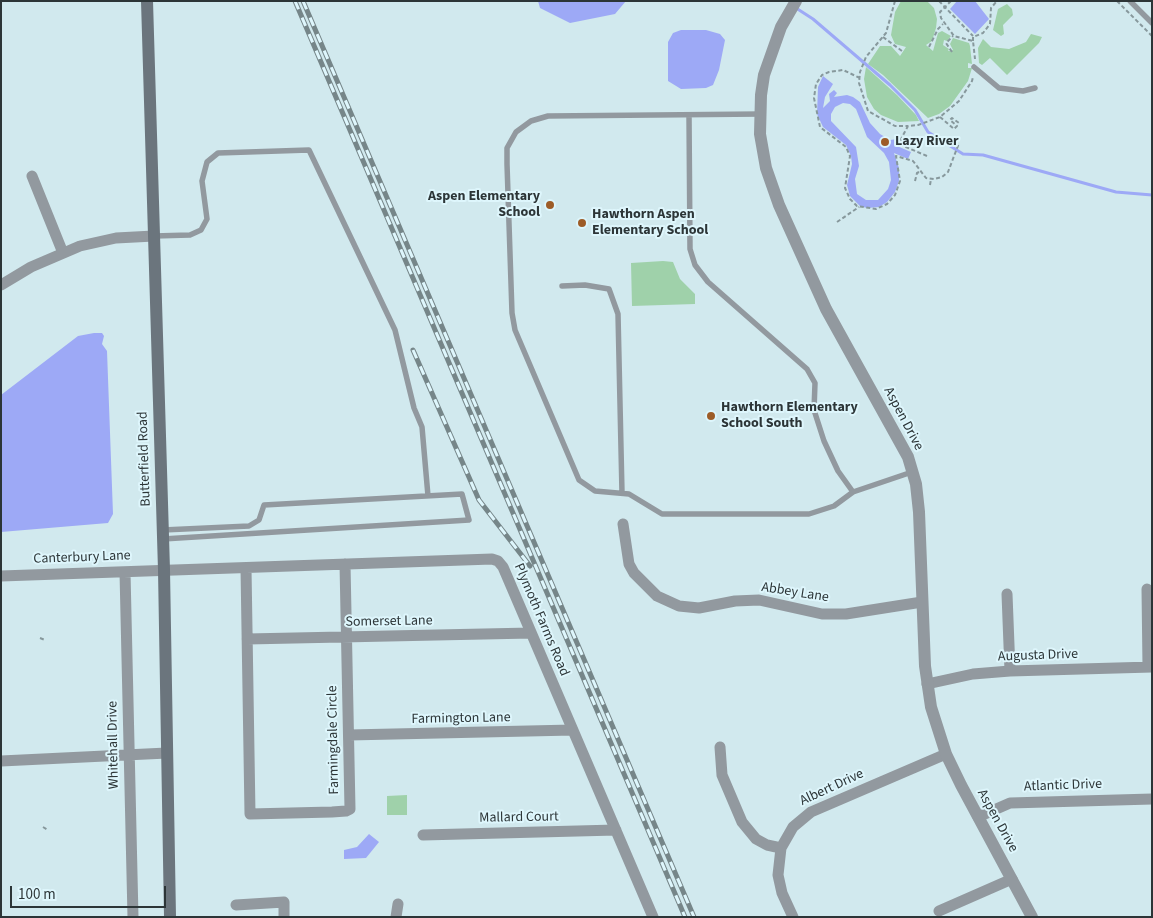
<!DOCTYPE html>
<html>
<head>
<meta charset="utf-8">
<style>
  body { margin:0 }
  #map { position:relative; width:1153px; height:918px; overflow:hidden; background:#d1e9ee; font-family:"Source Sans 3",sans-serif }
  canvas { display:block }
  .frame { position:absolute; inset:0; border:2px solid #2c3537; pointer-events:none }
  .scale { position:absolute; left:10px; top:886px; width:156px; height:22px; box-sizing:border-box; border:2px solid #2c3537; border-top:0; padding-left:6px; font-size:15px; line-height:18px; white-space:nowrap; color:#2c3537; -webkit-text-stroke:4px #def6fc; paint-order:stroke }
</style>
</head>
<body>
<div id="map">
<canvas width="1153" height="918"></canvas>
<div class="frame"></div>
<div class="scale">100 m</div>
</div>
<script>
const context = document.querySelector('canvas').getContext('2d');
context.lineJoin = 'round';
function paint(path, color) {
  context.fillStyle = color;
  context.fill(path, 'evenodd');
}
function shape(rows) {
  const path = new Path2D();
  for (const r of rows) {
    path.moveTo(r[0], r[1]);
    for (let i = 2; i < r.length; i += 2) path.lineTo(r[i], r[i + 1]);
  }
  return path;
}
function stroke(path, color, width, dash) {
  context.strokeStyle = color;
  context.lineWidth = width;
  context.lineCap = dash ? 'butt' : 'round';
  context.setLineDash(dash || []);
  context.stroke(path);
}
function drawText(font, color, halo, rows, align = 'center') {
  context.font = font + ' "Source Sans 3",sans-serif';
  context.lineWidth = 4;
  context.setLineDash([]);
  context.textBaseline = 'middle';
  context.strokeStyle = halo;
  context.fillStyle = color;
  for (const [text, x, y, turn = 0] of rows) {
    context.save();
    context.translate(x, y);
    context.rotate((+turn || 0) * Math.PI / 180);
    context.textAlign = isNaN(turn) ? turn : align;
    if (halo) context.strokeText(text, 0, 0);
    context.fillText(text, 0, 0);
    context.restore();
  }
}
paint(shape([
  [901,1,927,1,934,8,937,19,936,28,932,41,926,45,933,51,938,33,942,31,951,36,947,41,944,40,943,45,949,49,948,51,953,50,950,44,953,38,969,43,970,46,972,64,968,63,968,68,972,68,968,81,950,106,939,114,928,118,883,75,868,64,880,46,891,46,900,56,906,47,895,44,891,35,895,12],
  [1007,4,1012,9,1013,15,1003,25,1004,34,1001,36,993,30,998,9],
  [1031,34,1042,37,1039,43,1007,75,990,58,982,65,979,63,978,48,983,39,991,47,1009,49,1026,42],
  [866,67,897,95,916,115,919,121,898,122,881,115,874,109,867,97,864,79],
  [663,261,673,262,680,279,695,294,695,304,632,306,631,263],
  [407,795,407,815,387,815,387,796]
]), '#9fd1aa');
paint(shape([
  [538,1,626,1,615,14,570,23,540,8],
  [957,1,975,1,989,19,975,34,950,9],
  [681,30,706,30,720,34,725,40,719,70,713,85,706,88,681,89,668,81,668,42,673,33],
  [823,76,833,84,825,97,823,108,830,101,829,94,834,90,837,93,834,97,847,95,853,97,860,102,870,123,880,134,890,140,898,139,900,143,897,146,911,152,908,159,894,153,899,168,899,181,895,192,887,202,879,207,867,208,860,206,850,196,847,185,852,164,851,156,846,145,823,127,817,114,818,87],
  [843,103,850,104,856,109,867,137,884,153,889,162,891,180,888,189,878,200,866,200,857,194,855,179,859,166,856,147,831,121,831,114,835,107],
  [94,333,102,333,104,336,102,344,107,351,113,514,108,523,1,532,1,395,78,336],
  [369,834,379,842,366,858,344,859,344,850,357,847]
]), '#9da9f6');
stroke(shape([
  [796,8,813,19,890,85,915,110,928,132,963,154,983,155,1116,192,1152,195]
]), '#9da9f6', 3);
stroke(shape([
  [895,1,886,33,866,57,860,72,859,83,868,111,895,126,908,126],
  [939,1,973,36],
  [951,1,940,12,941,18,954,36,973,41,975,59],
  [1117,1,1152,36],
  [883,37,902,51],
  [973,41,973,37,983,33,990,24,991,8,997,1],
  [929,47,938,29,943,24],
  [952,52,946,43,953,36],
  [860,78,843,70,829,72,822,75,816,84,814,98,820,127,846,147,850,156,845,188,850,199,857,206,876,209,887,204,895,195,900,181,896,156,913,161,926,178,934,179,942,177,948,172,959,143],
  [940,117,954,129,957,126,950,120,952,118,959,123],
  [927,156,901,145,901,139,908,126,918,125,940,117,959,101,972,81,973,77],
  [915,181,917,173,921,171],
  [930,185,931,179],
  [837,222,859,207],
  [40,638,45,640],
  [43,827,48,830]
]), '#87989c', 2, [4, 2.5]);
stroke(shape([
  [1130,1,1152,23],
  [974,67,999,88,1023,91,1035,88],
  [761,114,548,116,531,121,516,132,507,148,507,164,512,313,515,330,579,480,595,491,629,494,662,514,809,514,834,506,853,492,912,472],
  [689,115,690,249,695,265,708,282,807,369,815,383,814,410,824,441,838,471,853,492],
  [154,236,190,235,201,230,207,219,202,181,207,162,218,153,309,150,395,330,414,408,422,427,428,496],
  [562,286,585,285,609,289,618,314,622,493],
  [163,530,249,526,259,520,264,505,462,494,469,520,163,539]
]), '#92999f', 5.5);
stroke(shape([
  [32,176,63,253],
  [1,285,31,267,80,246,116,238,154,236],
  [623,524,629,564,634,573,657,596,679,606,699,608,735,601,759,600,822,614,846,614,922,602],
  [246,568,250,814,332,812,346,811,350,809,345,564],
  [125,572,133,917],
  [1,576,492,559,498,561,503,567,653,917],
  [1147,589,1148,667],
  [1007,594,1010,671],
  [247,639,531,633],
  [927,684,973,674,1010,671,1152,667],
  [349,735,573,730],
  [720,747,722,775,742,822,756,839,767,845,781,848],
  [1,761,167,753],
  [978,817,1010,803,1152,799],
  [423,835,616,830],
  [236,905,284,902,284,917],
  [939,911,1012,879],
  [396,917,398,904],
  [793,917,782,893,778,875,781,848,793,827,811,812,946,754]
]), '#92999f', 11);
stroke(shape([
  [796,1,781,27,764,75,761,95,760,134,766,168,779,205,826,309,908,457,916,484,919,512,925,666,931,707,946,754,961,785,1032,917]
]), '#92999f', 12);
stroke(shape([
  [147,1,164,570,170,917]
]), '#6b757d', 12);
const rail = shape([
  [295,1,685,917],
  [303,1,694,917],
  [413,350,479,500,530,566]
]);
stroke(rail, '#768689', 5);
stroke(rail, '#def6fc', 3, [9]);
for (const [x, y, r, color] of [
  [885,142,5,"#9d5c27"],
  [550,205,5,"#9d5c27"],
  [582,223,5,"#9d5c27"],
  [711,416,5,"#9d5c27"]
]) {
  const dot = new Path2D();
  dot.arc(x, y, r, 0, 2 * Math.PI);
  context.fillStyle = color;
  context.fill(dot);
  stroke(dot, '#def6fc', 2);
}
drawText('bold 14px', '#2c3537', '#def6fc', [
  ["Lazy River",895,142],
  ["Aspen Elementary",540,197,"right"],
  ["School",540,213,"right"],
  ["Hawthorn Aspen",592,215],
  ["Elementary School",592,231],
  ["Hawthorn Elementary",721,408],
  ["School South",721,424]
], 'left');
drawText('14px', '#2c3537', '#def6fc', [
  ["Aspen Drive",903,419,62],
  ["Butterfield Road",145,459,-92],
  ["Canterbury Lane",82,558,-2],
  ["Abbey Lane",795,593,9],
  ["Plymoth Farms Road",541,620,67],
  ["Somerset Lane",389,622,-1],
  ["Augusta Drive",1038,656,-2],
  ["Farmington Lane",461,719,-1],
  ["Farmingdale Circle",334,740,-91],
  ["Whitehall Drive",114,745,-91],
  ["Atlantic Drive",1063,786,-2],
  ["Albert Drive",832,788,-25],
  ["Mallard Court",519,818,-1],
  ["Aspen Drive",997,821,61]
]);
</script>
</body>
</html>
